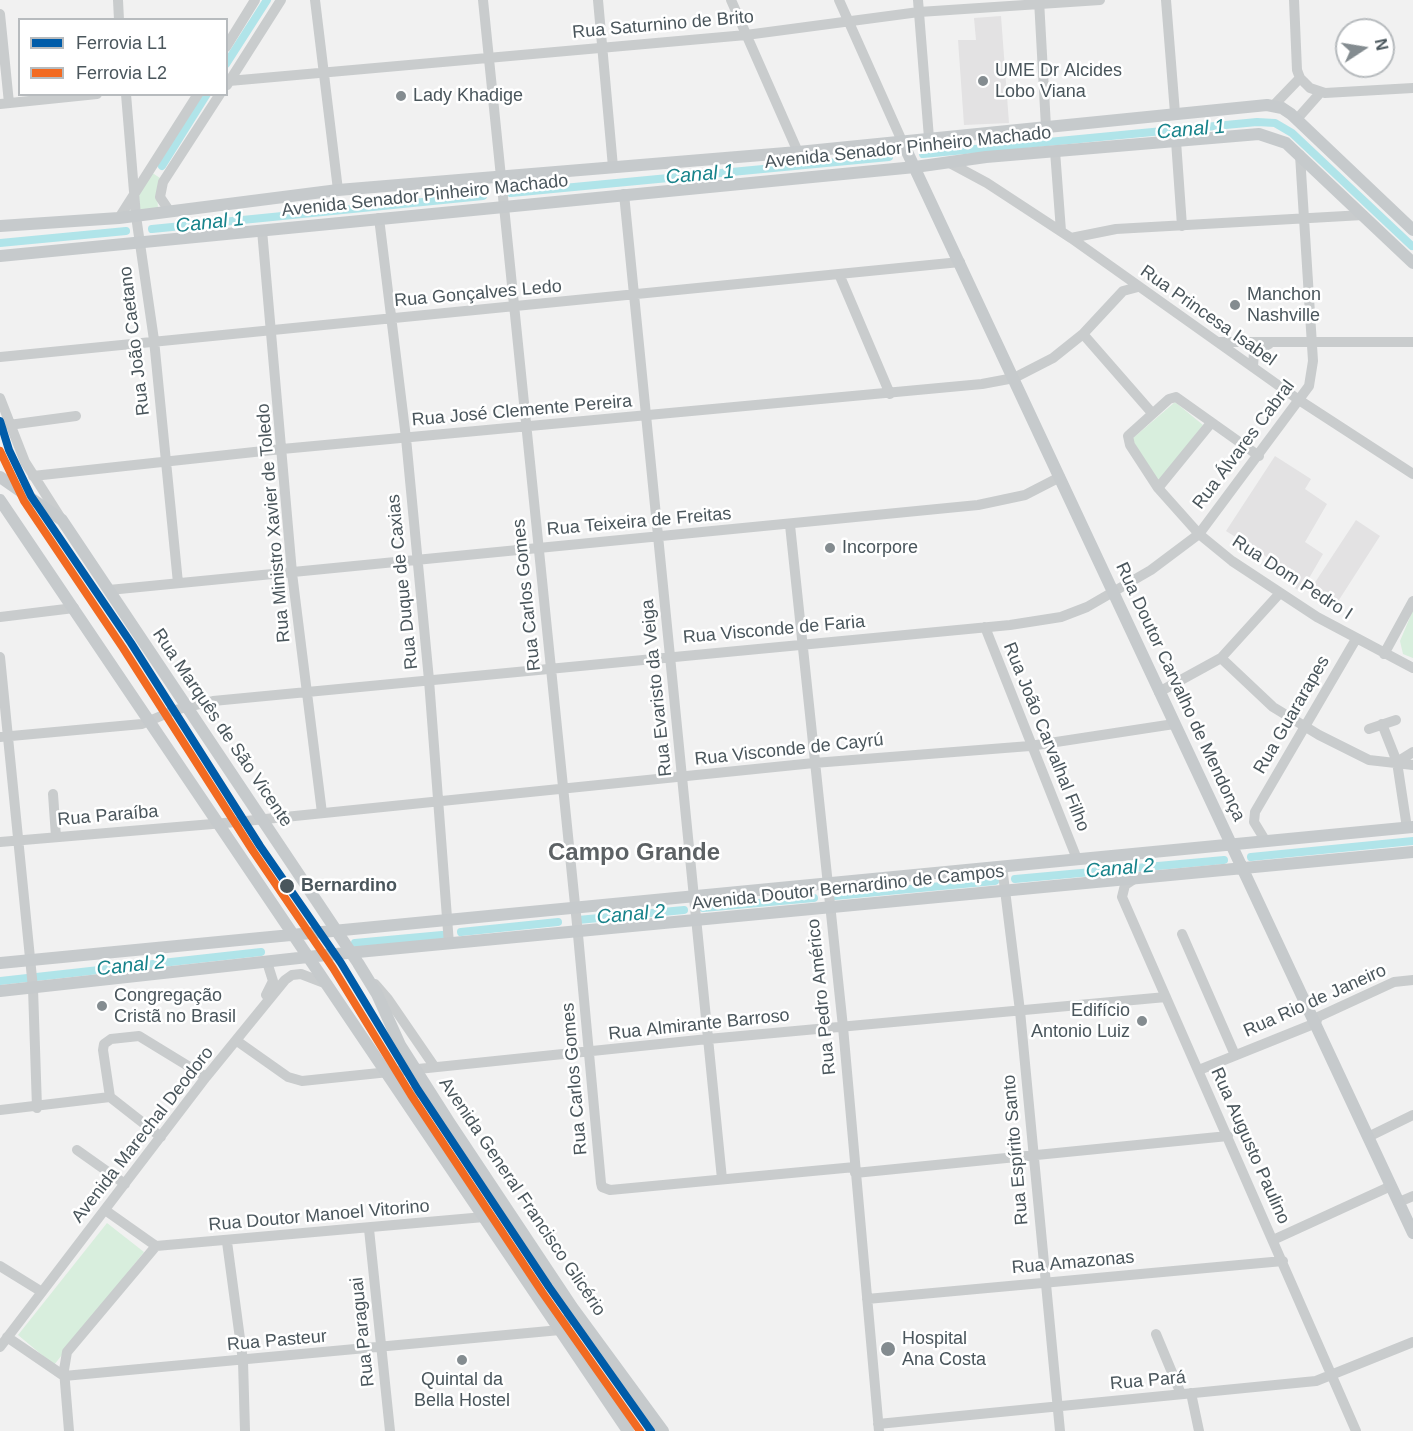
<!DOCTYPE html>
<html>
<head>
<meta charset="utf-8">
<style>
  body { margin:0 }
  #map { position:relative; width:1413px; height:1431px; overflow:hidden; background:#f1f1f1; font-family:Helvetica,sans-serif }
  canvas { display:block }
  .legend { position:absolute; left:18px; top:18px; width:210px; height:78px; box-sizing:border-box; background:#fff; border:2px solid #b7bbbe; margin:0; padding:8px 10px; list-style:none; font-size:18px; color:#4a565c }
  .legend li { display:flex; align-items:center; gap:12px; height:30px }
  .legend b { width:30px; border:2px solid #b7bbbe }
  .north { position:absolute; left:1335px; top:18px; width:60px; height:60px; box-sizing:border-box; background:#fff; border:2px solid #b7bbbe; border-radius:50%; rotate:78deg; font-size:16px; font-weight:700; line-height:24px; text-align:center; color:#4a565c }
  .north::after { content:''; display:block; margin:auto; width:21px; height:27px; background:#848c90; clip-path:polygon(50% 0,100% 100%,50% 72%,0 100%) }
</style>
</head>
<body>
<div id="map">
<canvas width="1413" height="1431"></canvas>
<ul class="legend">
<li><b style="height:8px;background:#005ca9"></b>Ferrovia L1</li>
<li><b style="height:8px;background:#f26a21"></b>Ferrovia L2</li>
</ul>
<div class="north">N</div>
</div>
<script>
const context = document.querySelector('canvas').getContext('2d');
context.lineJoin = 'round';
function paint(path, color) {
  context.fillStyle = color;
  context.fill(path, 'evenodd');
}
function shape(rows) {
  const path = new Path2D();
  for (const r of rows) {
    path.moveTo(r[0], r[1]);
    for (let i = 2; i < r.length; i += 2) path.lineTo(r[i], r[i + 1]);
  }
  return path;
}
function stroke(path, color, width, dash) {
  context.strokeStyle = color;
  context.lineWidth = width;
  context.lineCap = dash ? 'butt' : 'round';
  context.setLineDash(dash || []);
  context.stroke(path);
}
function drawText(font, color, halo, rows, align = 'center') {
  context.font = font + ' Helvetica,sans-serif';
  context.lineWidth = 5;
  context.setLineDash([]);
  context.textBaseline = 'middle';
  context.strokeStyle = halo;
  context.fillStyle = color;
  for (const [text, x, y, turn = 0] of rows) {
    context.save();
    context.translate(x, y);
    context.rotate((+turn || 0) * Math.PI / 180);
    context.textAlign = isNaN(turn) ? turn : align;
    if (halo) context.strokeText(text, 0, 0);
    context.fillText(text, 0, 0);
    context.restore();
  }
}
paint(shape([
  [1001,16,1009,123,964,125,958,40,976,40,974,18],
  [1275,456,1311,479,1305,489,1327,504,1305,542,1323,554,1301,592,1281,579,1284,574,1264,555,1226,531],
  [1356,520,1380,536,1337,603,1312,587]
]), '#e3e2e3');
paint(shape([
  [151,172,160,178,157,194,158,208,140,210,139,194],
  [1175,402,1203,425,1158,484,1132,439],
  [1413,610,1413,658,1403,654,1400,641],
  [107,1223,144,1252,54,1365,18,1335]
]), '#d8eedd');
stroke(shape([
  [226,64,267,0],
  [923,154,1257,122,1275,123,1292,133,1412,246],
  [162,166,207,94],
  [511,193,889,157],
  [152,229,483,196],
  [0,243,126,231],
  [1251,857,1413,841],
  [1015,879,1224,860],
  [835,896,995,881],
  [703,908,814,898],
  [578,920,684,910],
  [461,932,558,922],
  [355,943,442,935],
  [0,981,261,952]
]), '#b0e4e9', 8);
stroke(shape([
  [118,0,119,20],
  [315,0,338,190],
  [483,0,577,924,601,1183,602,1187,610,1190,855,1167],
  [598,0,613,167],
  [731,0,798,152],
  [839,0,902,141],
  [918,0,929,138],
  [1039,0,1046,127],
  [1166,0,1175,113],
  [1294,0,1297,70,1300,78,1310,88,1325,93,1413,88],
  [0,14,9,103],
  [226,47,255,0],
  [229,81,746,35,919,12,1100,0],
  [227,85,281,0],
  [126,94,136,216,154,340,178,583],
  [0,104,97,94],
  [1274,105,1300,78],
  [1297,119,1320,93],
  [1176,141,1182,226],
  [1055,151,1061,231],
  [948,162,987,183,1071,238,1299,400,1413,474],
  [624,194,722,1179],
  [170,212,160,197,163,182,220,94],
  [119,218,198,94],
  [379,218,406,438,429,680,449,944],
  [262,230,292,573,322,813],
  [1071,238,1116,229,1363,215],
  [839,274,890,394],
  [1083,334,1152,413],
  [1219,342,1413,342],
  [0,357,960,262],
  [1253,367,1254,352,1269,344],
  [0,398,25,462,60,517],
  [9,425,76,416],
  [1259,456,1176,397,1169,399,1128,436,1130,445,1158,488,1199,534,1232,561,1317,617,1413,668],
  [33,476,282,449,982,384,1014,378,1053,358,1083,334,1123,291,1138,287],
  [1158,488,1211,423],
  [790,525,843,1027,879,1431],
  [109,590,978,505,1025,495,1060,477],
  [0,617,74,608],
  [985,627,1077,859],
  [1384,654,1413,601],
  [0,657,33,988,37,1108],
  [1221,658,1273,707,1319,735,1369,760,1413,765],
  [1159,692,1221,658,1280,593],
  [1382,724,1397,762],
  [1369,729,1396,720],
  [0,737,142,724,175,710,213,701,1010,625,1061,617,1087,607,1151,570,1199,534,1309,386,1313,361,1300,155],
  [53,794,56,837],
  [1407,828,1397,762,1413,752],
  [1265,840,1254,822,1255,812,1356,639],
  [0,842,236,822,814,763,1030,746,1174,724],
  [1002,866,1020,1011,1060,1431],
  [1134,879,1125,885,1122,897,1356,1431],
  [1182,934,1235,1055],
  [375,984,388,999,434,1066],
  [266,995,273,981,267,962],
  [237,1041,288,1077,302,1081,708,1039,1166,997],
  [1199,1070,1316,1023,1318,1017,1394,982,1413,980],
  [110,1097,103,1050,104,1044,111,1039,139,1036,206,1077],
  [0,1110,110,1097,161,1137],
  [1368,1137,1413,1115],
  [77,1150,125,1184],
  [855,1173,1228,1136],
  [1399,1202,1413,1196],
  [369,1229,390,1431],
  [1273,1240,1391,1186],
  [227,1242,243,1361,245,1431],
  [156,1246,484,1217],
  [0,1266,42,1292],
  [867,1299,1283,1261],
  [1156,1334,1181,1394],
  [7,1337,64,1376,560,1330],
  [0,1347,206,1077,285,980,292,975,301,974,327,984],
  [1191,1393,1199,1431],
  [878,1424,1316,1381,1413,1342],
  [69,1431,64,1370,67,1352,156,1246,105,1210]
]), '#c9cccd', 10);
stroke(shape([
  [902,141,1413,1233],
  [0,226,119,218,338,190,798,152,1267,105,1282,108,1291,114,1413,230],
  [0,256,915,167,986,157,1259,134,1286,143,1413,263],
  [0,477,62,520,358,963,377,994,400,1045,449,1122,572,1307,663,1431],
  [0,500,628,1431],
  [0,963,1413,827],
  [0,991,326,955,1413,852],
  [407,1103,414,1092,429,1091],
  [560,1330,572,1314,572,1307]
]), '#c6cacc', 12);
stroke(shape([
  [0,421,9,450,31,496,131,643,260,846,341,963,418,1090,549,1287,651,1431]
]), '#005ca9', 8);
stroke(shape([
  [0,451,24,501,123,648,253,851,333,968,411,1095,542,1292,640,1431]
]), '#f26a21', 8);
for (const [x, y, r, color] of [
  [983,81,6,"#848c90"],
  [401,96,6,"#848c90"],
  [1235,305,6,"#848c90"],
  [830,548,6,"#848c90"],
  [287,886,8,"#4a565c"],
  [102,1006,6,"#848c90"],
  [1142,1021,6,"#848c90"],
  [888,1349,8,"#848c90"],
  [462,1360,6,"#848c90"]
]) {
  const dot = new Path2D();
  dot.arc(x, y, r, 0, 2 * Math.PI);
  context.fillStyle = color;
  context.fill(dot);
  stroke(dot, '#fff', 2);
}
drawText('18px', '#4a565c', '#fff', [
  ["Rua Saturnino de Brito",663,25,-5],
  ["Avenida Senador Pinheiro Machado",908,148,-6],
  ["Avenida Senador Pinheiro Machado",425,196,-6],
  ["Rua Gonçalves Ledo",478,294,-5],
  ["Rua Princesa Isabel",1208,316,35],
  ["Rua João Caetano",135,341,-97],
  ["Rua José Clemente Pereira",522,411,-5],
  ["Rua Álvares Cabral",1244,445,-53],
  ["Rua Teixeira de Freitas",639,522,-5],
  ["Rua Ministro Xavier de Toledo",274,523,-95],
  ["Rua Dom Pedro I",1292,578,33],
  ["Rua Duque de Caxias",403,582,-96],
  ["Rua Carlos Gomes",527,595,-96],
  ["Rua Visconde de Faria",774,630,-5],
  ["Rua Evaristo da Veiga",657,688,-96],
  ["Rua Doutor Carvalho de Mendonça",1180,692,65],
  ["Rua Guararapes",1292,715,-60],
  ["Rua Marquês de São Vicente",222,728,56],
  ["Rua João Carvalhal Filho",1046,737,68],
  ["Rua Visconde de Cayrú",789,750,-6],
  ["Rua Paraíba",108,816,-5],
  ["Avenida Doutor Bernardino de Campos",848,888,-6],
  ["Rua Pedro Américo",822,997,-96],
  ["Rua Rio de Janeiro",1315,1001,-24],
  ["Rua Almirante Barroso",699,1025,-6],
  ["Rua Carlos Gomes",575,1079,-95],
  ["Avenida Marechal Deodoro",143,1135,-52],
  ["Rua Augusto Paulino",1250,1146,66],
  ["Rua Espírito Santo",1016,1150,-95],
  ["Avenida General Francisco Glicério",522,1197,56],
  ["Rua Doutor Manoel Vitorino",319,1216,-5],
  ["Rua Amazonas",1073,1263,-5],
  ["Rua Paraguai",363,1332,-96],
  ["Rua Pasteur",277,1341,-5],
  ["Rua Pará",1148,1381,-5]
]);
drawText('18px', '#4a565c', '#fff', [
  ["UME Dr Alcides",995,71],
  ["Lobo Viana",995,92],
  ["Lady Khadige",413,96],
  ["Manchon",1247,295],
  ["Nashville",1247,316],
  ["Incorpore",842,548],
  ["Congregação",114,996],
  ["Cristã no Brasil",114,1017],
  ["Edifício",1130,1011,"right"],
  ["Antonio Luiz",1130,1032,"right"],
  ["Hospital",902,1339],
  ["Ana Costa",902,1360],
  ["Quintal da",462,1380,"center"],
  ["Bella Hostel",462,1401,"center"]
], 'left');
drawText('bold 18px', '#4a565c', '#fff', [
  ["Bernardino",301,886]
], 'left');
drawText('italic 20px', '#17838b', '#fff', [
  ["Canal 1",1191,130,-5],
  ["Canal 1",700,175,-5],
  ["Canal 1",210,223,-6],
  ["Canal 2",1120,869,-5],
  ["Canal 2",631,915,-5],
  ["Canal 2",131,966,-6]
]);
drawText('bold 24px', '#5d6265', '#fff', [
  ["Campo Grande",634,853]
]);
</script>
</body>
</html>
